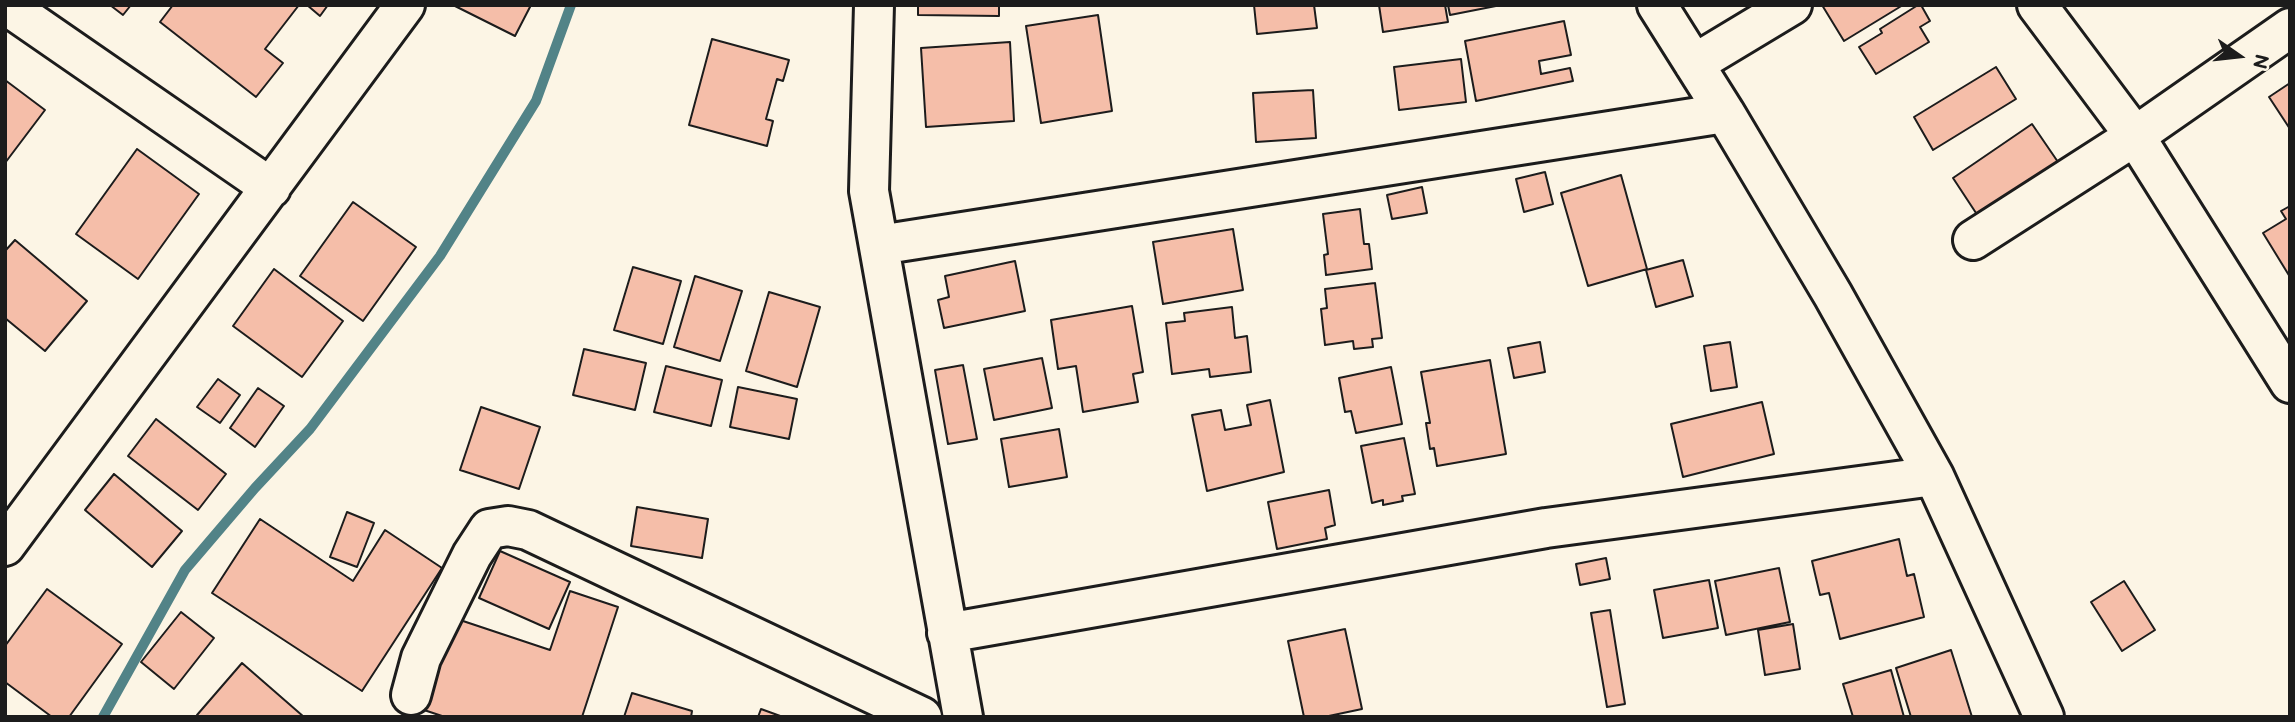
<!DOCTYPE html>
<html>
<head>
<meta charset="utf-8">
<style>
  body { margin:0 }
  #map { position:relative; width:2295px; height:722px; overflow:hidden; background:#fcf5e5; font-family:"Balsamiq Sans",sans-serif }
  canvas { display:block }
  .frame { position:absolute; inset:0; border:7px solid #1c1c1c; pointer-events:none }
  .north { position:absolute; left:2204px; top:21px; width:70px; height:70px; -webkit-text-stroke:5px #fcf5e5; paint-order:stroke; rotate:104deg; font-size:19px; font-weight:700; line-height:28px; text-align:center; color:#1c1c1c }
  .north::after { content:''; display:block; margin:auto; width:24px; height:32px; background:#1c1c1c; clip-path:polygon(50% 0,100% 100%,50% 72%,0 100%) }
</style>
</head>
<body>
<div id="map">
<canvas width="2295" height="722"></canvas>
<div class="frame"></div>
<div class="north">N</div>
</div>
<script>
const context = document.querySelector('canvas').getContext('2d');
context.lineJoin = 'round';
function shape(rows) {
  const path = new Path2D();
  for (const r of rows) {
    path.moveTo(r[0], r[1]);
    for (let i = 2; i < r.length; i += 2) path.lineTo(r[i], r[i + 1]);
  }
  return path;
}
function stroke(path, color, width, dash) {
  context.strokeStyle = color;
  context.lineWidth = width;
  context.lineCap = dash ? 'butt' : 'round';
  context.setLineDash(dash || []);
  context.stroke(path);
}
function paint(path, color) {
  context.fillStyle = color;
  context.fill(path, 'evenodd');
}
stroke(shape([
  [103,717,185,570,255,488,310,429,440,256,536,101,571,5]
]), '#528387', 10);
const building = shape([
  [110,5,131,5,123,15,110,5],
  [173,5,299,5,265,49,283,63,256,97,160,22,173,5],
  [307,5,328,5,320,16,307,5],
  [453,5,531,5,515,36,453,5],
  [918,5,999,5,999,16,918,15,918,5],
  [1254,5,1314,5,1317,28,1257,34,1254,5],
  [1379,5,1445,5,1448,22,1383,32,1379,5],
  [1448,5,1501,5,1450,15,1448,5],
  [1822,5,1903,5,1844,41,1822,5],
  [1918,5,1921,5,1930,21,1920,27,1929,42,1876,74,1859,47,1882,33,1880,29,1918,5],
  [1098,15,1112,111,1041,123,1026,26,1098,15],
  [1564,21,1571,55,1539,61,1541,74,1570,68,1573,81,1476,101,1465,41,1564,21],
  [712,39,789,60,783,81,777,79,766,119,773,121,767,146,689,125,712,39],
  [1010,42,1014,121,926,127,921,48,1010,42],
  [1461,59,1466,102,1399,110,1394,67,1461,59],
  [1996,67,2016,99,1933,150,1914,117,1996,67],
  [5,80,45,110,5,163,5,80],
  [2290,83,2290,129,2269,97,2290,83],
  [1313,90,1316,138,1256,142,1253,93,1313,90],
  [2032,124,2058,162,1978,216,1953,178,2032,124],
  [137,149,199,194,138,279,76,234,137,149],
  [1545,172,1553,204,1524,212,1516,179,1545,172],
  [1621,175,1647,269,1588,286,1561,193,1621,175],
  [1422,187,1427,213,1392,219,1387,195,1422,187],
  [353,202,416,247,363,321,300,276,353,202],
  [2290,206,2290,277,2263,233,2286,219,2281,211,2290,206],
  [1360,209,1364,244,1369,244,1372,269,1326,275,1324,255,1328,254,1323,214,1360,209],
  [1233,229,1243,290,1163,304,1153,242,1233,229],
  [15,240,87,301,45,351,5,318,5,251,15,240],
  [1683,260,1693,296,1656,307,1646,270,1683,260],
  [1015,261,1025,311,944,328,938,300,949,297,945,276,1015,261],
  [633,267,681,281,663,344,614,330,633,267],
  [274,269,343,321,302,377,233,326,274,269],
  [695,276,742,291,720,361,674,347,695,276],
  [1375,283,1382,338,1372,339,1373,347,1354,349,1353,341,1325,345,1321,309,1327,308,1325,289,1375,283],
  [769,292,820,307,797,387,746,371,769,292],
  [1132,306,1143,372,1133,374,1138,402,1083,412,1076,366,1058,369,1051,320,1132,306],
  [1232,307,1235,338,1247,336,1251,372,1210,377,1209,369,1172,374,1166,323,1185,321,1184,313,1232,307],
  [1540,342,1545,372,1514,378,1508,348,1540,342],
  [1730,342,1737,387,1711,391,1704,346,1730,342],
  [584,349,646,363,635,410,573,395,584,349],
  [1042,358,1052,408,994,420,984,369,1042,358],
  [1490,360,1506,454,1437,466,1434,448,1430,449,1426,423,1430,423,1421,372,1490,360],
  [963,365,977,439,948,444,935,370,963,365],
  [666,366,722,380,711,426,654,412,666,366],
  [1391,367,1402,424,1356,433,1351,411,1345,412,1339,378,1391,367],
  [218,379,240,395,220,423,197,407,218,379],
  [738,387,797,399,789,439,730,427,738,387],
  [258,388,284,406,255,447,230,428,258,388],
  [1270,400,1284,472,1207,491,1192,415,1221,410,1225,430,1251,425,1247,405,1270,400],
  [1762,402,1774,454,1683,477,1671,424,1762,402],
  [481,407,540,427,519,489,460,470,481,407],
  [156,419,226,474,198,510,128,456,156,419],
  [1059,429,1067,477,1009,487,1001,439,1059,429],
  [1404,438,1415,494,1402,496,1403,501,1383,505,1383,500,1372,503,1361,446,1404,438],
  [114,474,182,531,152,567,85,510,114,474],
  [1329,490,1335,525,1325,528,1327,539,1277,549,1268,502,1329,490],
  [637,507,708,519,702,558,631,546,637,507],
  [347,512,374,523,357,567,330,557,347,512],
  [260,519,353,581,385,530,442,568,362,691,212,593,260,519],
  [1899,539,1907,576,1914,574,1924,617,1840,639,1829,593,1820,595,1812,561,1899,539],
  [500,551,570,582,549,629,479,598,500,551],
  [1606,558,1610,579,1580,585,1576,564,1606,558],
  [1779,568,1790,622,1726,635,1715,581,1779,568],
  [1709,580,1718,628,1663,638,1654,590,1709,580],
  [2124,581,2155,630,2122,651,2091,602,2124,581],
  [47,589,122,644,69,717,52,717,5,682,5,646,47,589],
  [570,591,618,607,582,717,445,717,424,710,454,618,550,650,570,591],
  [1610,610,1625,704,1607,707,1591,613,1610,610],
  [181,612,214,638,174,689,141,662,181,612],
  [1793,624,1800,669,1765,675,1758,630,1793,624],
  [1345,629,1362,709,1324,717,1304,717,1288,641,1345,629],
  [1951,650,1972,717,1911,717,1896,668,1951,650],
  [242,663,304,717,199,717,197,715,242,663],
  [1891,670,1904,717,1853,717,1843,684,1891,670],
  [632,693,692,711,691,717,624,717,632,693],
  [761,709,783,717,758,717,761,709]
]);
paint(building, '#f5bea9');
stroke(building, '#1c1c1c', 2);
const minor = shape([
  [6,5,271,188],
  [874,5,869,191,963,717],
  [1657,5,1725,113,1833,295,1934,476,2044,717],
  [2037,5,2135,136,2290,383],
  [1694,64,1792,5],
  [1973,240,2135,136,2290,28],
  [879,245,1725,113],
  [5,546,405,5],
  [947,633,1546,528,1934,476],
  [411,695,421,658,472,555,489,529,508,526,528,530,922,717]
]);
stroke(minor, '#1c1c1c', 44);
stroke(minor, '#fcf5e5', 38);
</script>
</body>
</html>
